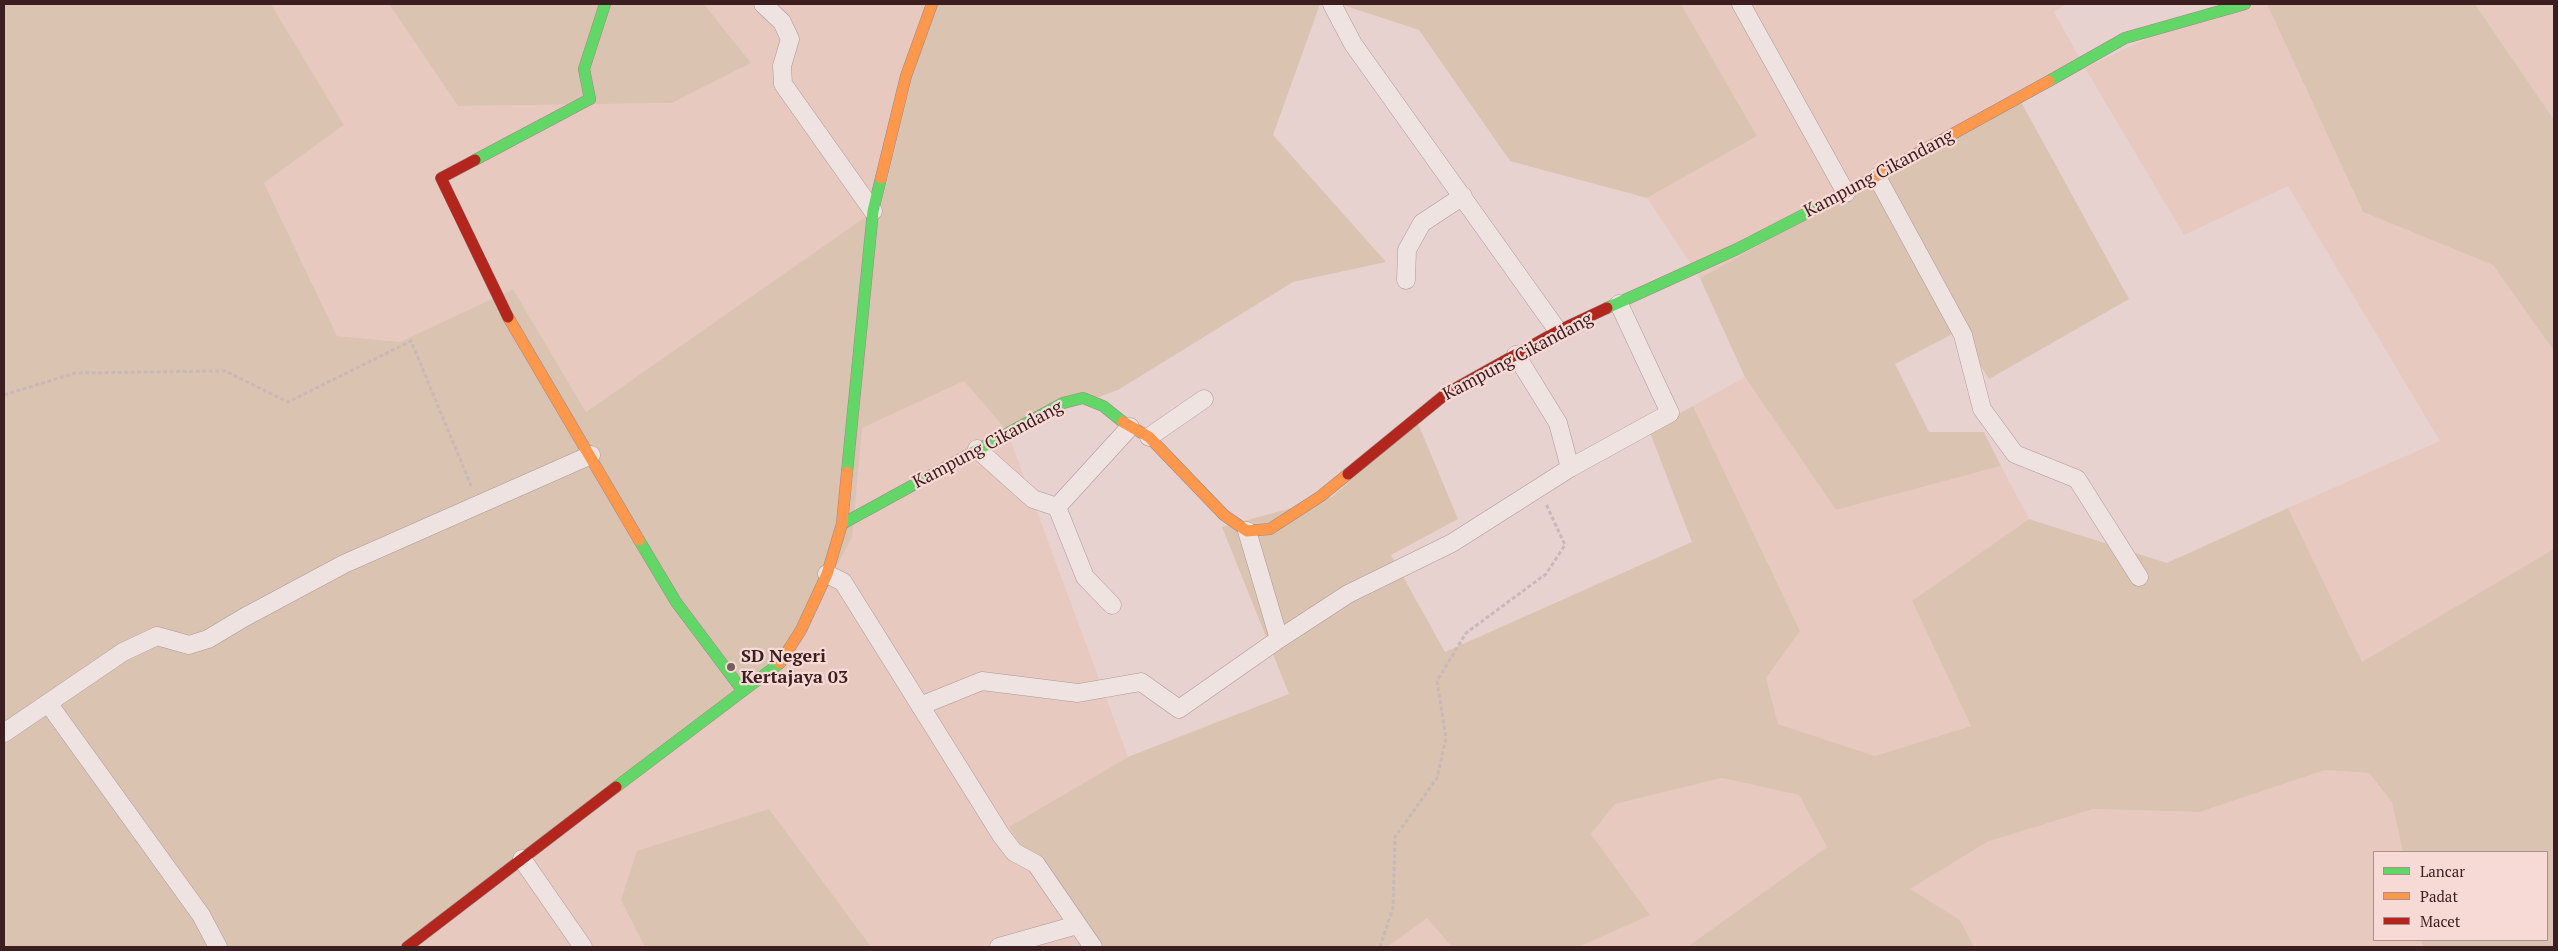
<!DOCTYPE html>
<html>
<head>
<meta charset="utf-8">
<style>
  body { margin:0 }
  #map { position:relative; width:2558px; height:951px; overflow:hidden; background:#e7d2cf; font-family:"PT Serif",serif }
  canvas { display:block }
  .frame { position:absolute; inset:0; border:5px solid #3c1e20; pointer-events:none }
  .legend { position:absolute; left:2373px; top:851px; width:175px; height:90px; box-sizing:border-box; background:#f7dad5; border:1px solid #ac8f8d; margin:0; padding:6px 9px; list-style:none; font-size:15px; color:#3c1e20 }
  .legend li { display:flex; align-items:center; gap:10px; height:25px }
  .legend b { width:25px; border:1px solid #ac8f8d }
</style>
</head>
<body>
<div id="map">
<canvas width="2558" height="951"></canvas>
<div class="frame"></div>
<ul class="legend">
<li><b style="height:6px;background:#63d668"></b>Lancar</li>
<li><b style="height:6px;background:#ff974d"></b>Padat</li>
<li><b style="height:6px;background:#b3261e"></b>Macet</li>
</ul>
</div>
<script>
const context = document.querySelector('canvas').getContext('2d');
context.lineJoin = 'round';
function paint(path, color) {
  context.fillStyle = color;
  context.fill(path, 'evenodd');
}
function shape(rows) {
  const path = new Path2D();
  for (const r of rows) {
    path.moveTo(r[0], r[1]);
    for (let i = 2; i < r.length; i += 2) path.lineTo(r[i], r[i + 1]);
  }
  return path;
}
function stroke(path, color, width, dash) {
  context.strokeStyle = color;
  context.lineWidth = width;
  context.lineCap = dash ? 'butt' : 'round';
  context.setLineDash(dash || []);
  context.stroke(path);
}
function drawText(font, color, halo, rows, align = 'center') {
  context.font = font + ' "PT Serif",serif';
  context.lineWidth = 4.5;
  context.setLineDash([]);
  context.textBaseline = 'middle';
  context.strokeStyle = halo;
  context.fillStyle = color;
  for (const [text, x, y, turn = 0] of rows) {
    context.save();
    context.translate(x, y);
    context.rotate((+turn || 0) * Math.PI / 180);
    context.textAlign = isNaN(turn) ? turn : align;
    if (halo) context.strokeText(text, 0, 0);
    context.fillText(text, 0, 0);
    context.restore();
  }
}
paint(shape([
  [271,4,389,4,458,106,672,103,751,63,704,4,930,4,881,206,586,412,513,289,400,342,337,336,264,183,344,125],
  [1681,4,2066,4,2054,12,2085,68,2219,4,2267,4,2363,212,2493,265,2554,351,2554,549,2362,663,2288,508,2440,441,2288,186,2184,235,2085,68,1700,278,1647,198,1757,136],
  [2475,4,2554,4,2554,120],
  [1745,377,1836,510,2001,466,2029,519,1912,601,1971,726,1875,756,1778,724,1766,678,1800,631,1693,406],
  [964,381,1007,431,1128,757,1010,827,1089,942,1081,947,407,947,862,428],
  [2325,770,2369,773,2392,801,2403,852,2374,852,2374,940,2421,940,2423,947,1974,947,1960,920,1909,889,1987,842,2093,809,2200,812],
  [1722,778,1799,795,1827,847,1687,947,1579,947,1650,915,1591,834,1615,804],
  [1427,917,1452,947,1387,947]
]), '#e7c9bf');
paint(shape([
  [4,4,271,4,344,125,264,183,337,336,400,342,513,289,586,412,881,206,930,4,1320,4,1273,135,1386,262,1293,282,1118,390,1007,431,964,381,862,428,852,537,784,664,407,947,4,947],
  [389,4,704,4,751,63,672,103,458,106],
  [1340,4,1681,4,1757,136,1647,198,1510,161,1419,30],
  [2267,4,2475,4,2554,120,2554,351,2493,265,2363,212],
  [2020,100,2129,299,1989,379,1958,331,1895,364,1929,432,1984,432,2001,466,1836,510,1745,377,1700,278],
  [1693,406,1800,631,1766,678,1778,724,1875,756,1971,726,1912,601,2029,519,2167,563,2288,508,2362,662,2554,549,2554,947,2423,947,2421,940,2547,940,2547,852,2403,852,2392,802,2369,773,2325,770,2200,812,2093,809,1987,842,1910,889,1960,920,1974,947,1687,947,1827,847,1799,795,1722,778,1615,804,1591,834,1650,915,1579,947,1452,947,1427,918,1387,947,1081,947,1088,942,1009,827,1128,757,1289,694,1222,527,1332,497,1417,421,1458,519,1391,555,1445,652,1692,542,1649,430],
  [769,809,871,947,645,947,621,900,637,851]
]), '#dac3b1');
const street = shape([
  [763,4,782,22,790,39,782,66,783,84,873,211],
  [1332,4,1353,44,1558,331],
  [1741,4,1846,193],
  [1877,177,1963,335,1982,409,2015,454,2077,479,2139,577],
  [1406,280,1407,250,1422,223,1463,196],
  [1516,355,1558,423,1570,468],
  [1149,437,1204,399],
  [977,449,1033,499,1057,507,1085,577,1112,605],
  [1057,507,1130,427],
  [827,574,843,582,1001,835,1014,852,1036,864,1093,947],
  [1279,639,1348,594,1452,543,1570,468,1670,413,1619,304],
  [48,703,201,915,218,947],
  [920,706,982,681,1078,693,1141,682,1179,709,1279,639,1247,531],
  [4,733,123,652,157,636,189,645,208,639,245,617,344,564,591,455],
  [522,859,583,947],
  [999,947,1077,925]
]);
const fast = shape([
  [2049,81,2125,38,2245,4],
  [475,160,590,99,584,69,605,4],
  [1607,308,1737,249,1838,197],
  [847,472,873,211,881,178],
  [842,524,1063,403,1083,398,1103,406,1123,422],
  [639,540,676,602,742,690],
  [616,787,780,663]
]);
const slow = shape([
  [881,178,906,76,932,4],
  [1838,197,2049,81],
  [508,317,639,540],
  [1123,422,1149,437,1224,515,1247,531,1270,529,1321,496,1348,474],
  [780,663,801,630,827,574,842,524,847,472]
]);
const jam = shape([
  [475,160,441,178,508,317],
  [1348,474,1447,393,1558,331,1607,308],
  [407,947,616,787]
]);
stroke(street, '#ac9998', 19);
stroke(fast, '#9c8988', 12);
stroke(slow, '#9c8988', 12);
stroke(jam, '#9c8988', 12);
stroke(shape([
  [4,395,75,373,225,371,288,402,411,341,472,488],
  [1380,947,1393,908,1395,837,1437,778,1446,738,1437,681,1466,633,1546,574,1565,545,1546,504]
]), '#c8b9b8', 3, [4, 2.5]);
stroke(street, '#efe3e1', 18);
stroke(fast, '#63d668', 11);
stroke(slow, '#ff974d', 11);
stroke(jam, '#b3261e', 11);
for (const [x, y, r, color] of [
  [731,667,5,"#785d5d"]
]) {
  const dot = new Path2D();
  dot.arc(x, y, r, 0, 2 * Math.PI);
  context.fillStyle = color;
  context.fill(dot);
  stroke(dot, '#f7dad5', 2);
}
drawText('18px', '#3c1e20', '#f7dad5', [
  ["Kampung Cikandang",1879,174,-28],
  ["Kampung Cikandang",1518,357,-28],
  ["Kampung Cikandang",988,445,-28]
]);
drawText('bold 18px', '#3c1e20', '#f7dad5', [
  ["SD Negeri",741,657],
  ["Kertajaya 03",741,678]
], 'left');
</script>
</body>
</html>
